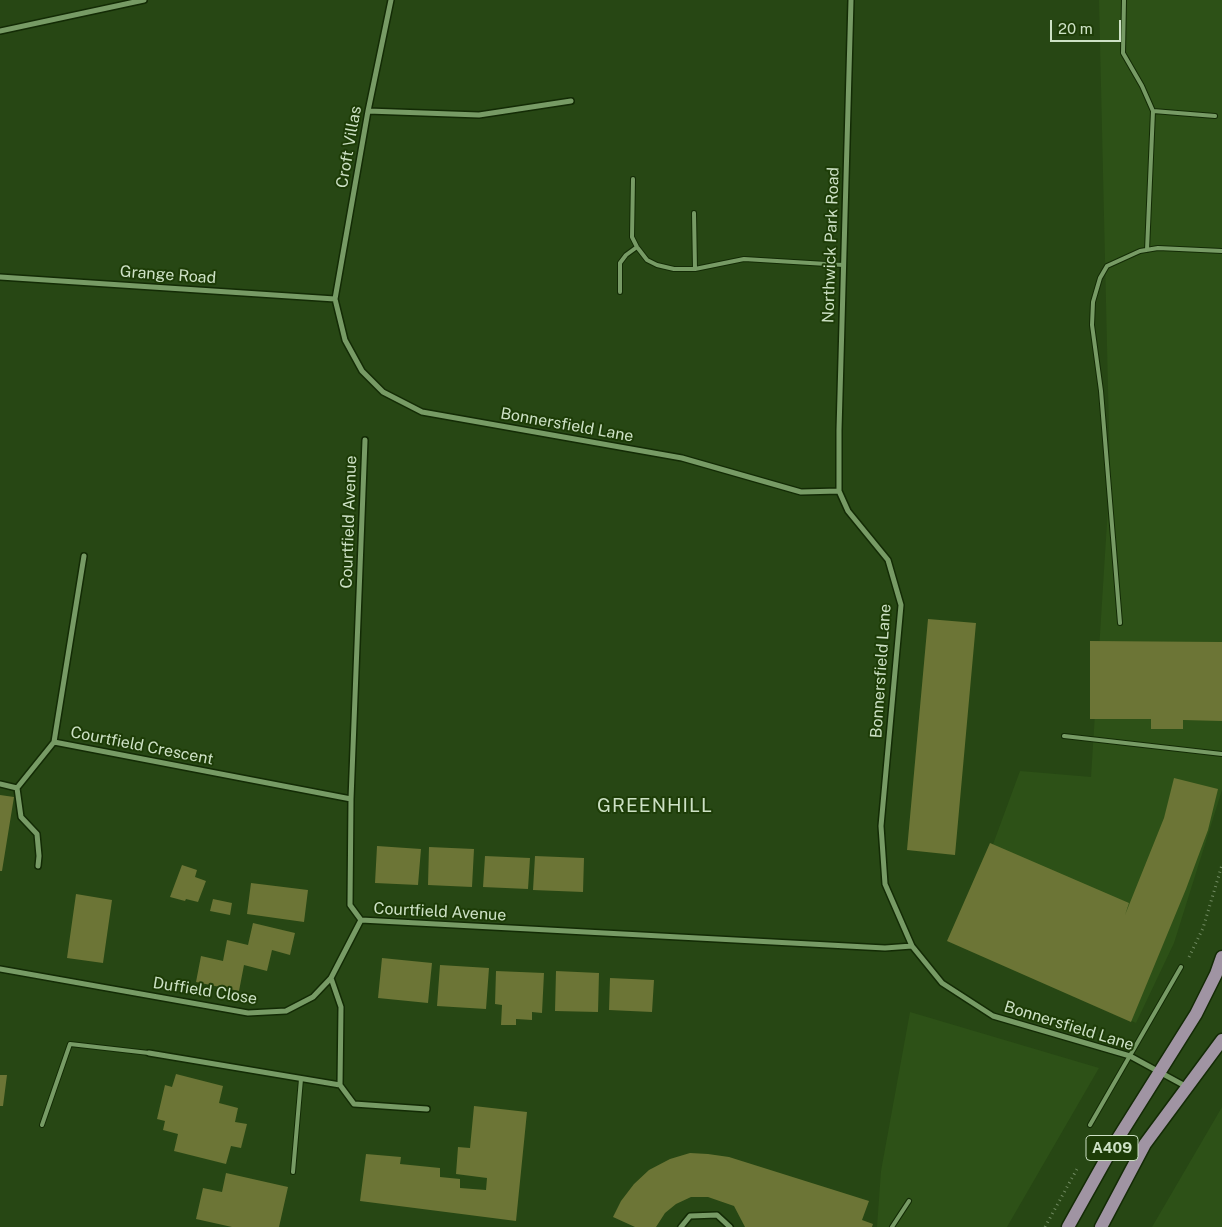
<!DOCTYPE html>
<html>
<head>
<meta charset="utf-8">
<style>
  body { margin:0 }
  #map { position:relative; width:1222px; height:1227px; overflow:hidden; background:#274714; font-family:"Public Sans",sans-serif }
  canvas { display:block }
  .scale { position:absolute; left:1050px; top:20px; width:71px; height:22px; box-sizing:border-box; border:2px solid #cde1c5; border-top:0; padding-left:6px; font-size:15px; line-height:18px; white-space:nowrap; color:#cde1c5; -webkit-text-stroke:4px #1d3c07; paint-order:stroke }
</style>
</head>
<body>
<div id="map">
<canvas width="1222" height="1227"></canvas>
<div class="scale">20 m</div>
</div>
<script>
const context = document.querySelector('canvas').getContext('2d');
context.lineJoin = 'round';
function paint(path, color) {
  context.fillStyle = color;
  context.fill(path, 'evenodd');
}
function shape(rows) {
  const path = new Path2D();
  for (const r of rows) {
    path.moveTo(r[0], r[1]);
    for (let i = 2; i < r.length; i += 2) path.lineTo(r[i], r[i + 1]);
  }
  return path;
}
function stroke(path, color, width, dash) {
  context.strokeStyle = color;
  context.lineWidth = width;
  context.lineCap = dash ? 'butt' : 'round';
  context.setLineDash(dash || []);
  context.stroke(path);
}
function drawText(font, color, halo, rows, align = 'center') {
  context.font = font + ' "Public Sans",sans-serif';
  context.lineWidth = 4;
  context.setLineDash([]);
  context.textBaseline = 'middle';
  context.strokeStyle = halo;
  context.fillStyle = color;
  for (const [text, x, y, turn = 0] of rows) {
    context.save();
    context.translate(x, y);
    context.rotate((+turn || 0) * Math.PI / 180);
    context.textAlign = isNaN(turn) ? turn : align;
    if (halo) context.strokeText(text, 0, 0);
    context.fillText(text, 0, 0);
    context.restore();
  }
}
paint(shape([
  [1099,0,1222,0,1222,790,1174,943,1136,1023,957,942,1020,771,1091,777,1110,475],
  [910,1012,1099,1068,1007,1227,877,1227,881,1171],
  [1222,1107,1222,1227,1152,1227]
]), '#2d5117');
paint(shape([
  [928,619,976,623,955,855,907,850],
  [1090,641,1222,642,1222,721,1183,720,1183,729,1151,729,1151,719,1090,719],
  [1174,778,1218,789,1208,830,1186,889,1131,1022,947,941,990,843,1129,903,1125,915,1164,818],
  [0,795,14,797,2,871,0,871],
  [377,846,421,849,418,885,375,883],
  [429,847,474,849,472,887,428,885],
  [485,856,530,858,528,889,483,887],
  [535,856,584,858,583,892,533,890],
  [182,865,197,870,195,877,206,881,198,902,186,899,185,901,170,897],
  [251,883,308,890,304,922,247,914],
  [76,894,112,900,103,963,67,958],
  [213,899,232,903,230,915,210,911],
  [253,923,295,933,290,955,272,950,267,971,244,965,239,991,196,982,201,956,223,961,227,940,248,945],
  [382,958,432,963,428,1003,378,998],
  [440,965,489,968,486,1009,437,1006],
  [496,971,544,973,542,1013,532,1012,532,1020,516,1019,516,1025,501,1025,502,1005,495,1004],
  [556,971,599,973,598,1012,555,1011],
  [610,978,654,980,652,1012,609,1010],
  [176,1074,223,1086,219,1103,238,1108,235,1122,247,1124,241,1148,231,1146,226,1164,174,1151,178,1134,163,1130,165,1121,157,1119,165,1085,172,1087],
  [0,1075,7,1075,3,1106,0,1106],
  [474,1106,527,1112,516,1221,360,1201,366,1154,401,1157,400,1164,440,1168,440,1177,460,1179,460,1188,486,1190,487,1178,456,1174,458,1147,470,1148],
  [690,1153,708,1154,729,1157,869,1201,862,1220,873,1224,872,1227,745,1227,734,1206,708,1197,691,1197,676,1204,665,1213,656,1227,635,1227,613,1217,621,1201,634,1184,649,1170,670,1159],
  [226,1173,288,1187,279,1227,232,1227,196,1219,203,1188,222,1192]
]), '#6c7536');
const service = shape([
  [1124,0,1123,53,1142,86,1153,111,1147,250],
  [1153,111,1215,116],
  [633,179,632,237,637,247,647,260,657,265,674,269,695,269,744,259,843,265],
  [694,213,695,269],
  [620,292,620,263,626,255,637,247],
  [1120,623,1101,391,1092,325,1093,302,1100,278,1107,266,1140,251,1158,248,1222,251],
  [1064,736,1222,754],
  [42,1125,70,1044,149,1053],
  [1090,1125,1181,967],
  [293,1172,301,1079],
  [892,1227,909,1201]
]);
const minor = shape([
  [391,0,368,111,335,299,345,340,362,371,383,392,422,412,682,458,801,492,839,491],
  [851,0,839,430,839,491,848,511,888,560,901,605,881,826,885,884,912,946,942,983,993,1016,1130,1056,1187,1087],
  [0,31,144,0],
  [368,111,479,115,571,101],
  [0,277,335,299],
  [365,440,351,799,350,905,361,920,885,948,912,946],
  [84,556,54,742,351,799],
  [0,784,17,788,54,742],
  [17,788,21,817,37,834,39,856,38,866],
  [0,969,248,1013,286,1011,313,997,331,978,361,920],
  [331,978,341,1007,340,1085,354,1104,427,1109],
  [149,1053,340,1085],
  [681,1227,690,1216,717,1215,730,1227]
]);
const primary = shape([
  [1068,1227,1115,1143,1196,1014,1216,974,1222,957],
  [1101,1227,1145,1144,1222,1040]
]);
stroke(service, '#132b05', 6);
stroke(minor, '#132b05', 8);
stroke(primary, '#132b05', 15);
stroke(shape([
  [1189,957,1203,928,1222,865],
  [1045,1227,1077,1169]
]), '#718b62', 3, [1, 4]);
stroke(service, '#779b65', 4);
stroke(minor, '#779b65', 5);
stroke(primary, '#a094a3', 12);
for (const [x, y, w] of [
  [1112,1148,52]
]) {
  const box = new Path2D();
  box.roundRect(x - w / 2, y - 12.5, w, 25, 4);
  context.fillStyle = '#1d3c07';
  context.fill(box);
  stroke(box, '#cde1c5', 1);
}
drawText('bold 15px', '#cde1c5', null, [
  ["A409",1112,1148]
]);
drawText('16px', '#cde1c5', '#1d3c07', [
  ["Croft Villas",349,147,-80],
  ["Northwick Park Road",831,245,-88],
  ["Grange Road",168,275,4],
  ["Bonnersfield Lane",567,425,10],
  ["Courtfield Avenue",349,522,-88],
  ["Bonnersfield Lane",881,671,-86],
  ["Courtfield Crescent",142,746,11],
  ["Courtfield Avenue",440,912,3],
  ["Duffield Close",205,991,9],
  ["Bonnersfield Lane",1069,1026,17]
]);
context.letterSpacing = '1px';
drawText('19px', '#cde1c5', '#1d3c07', [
  ["GREENHILL",655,806]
]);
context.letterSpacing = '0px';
</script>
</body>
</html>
